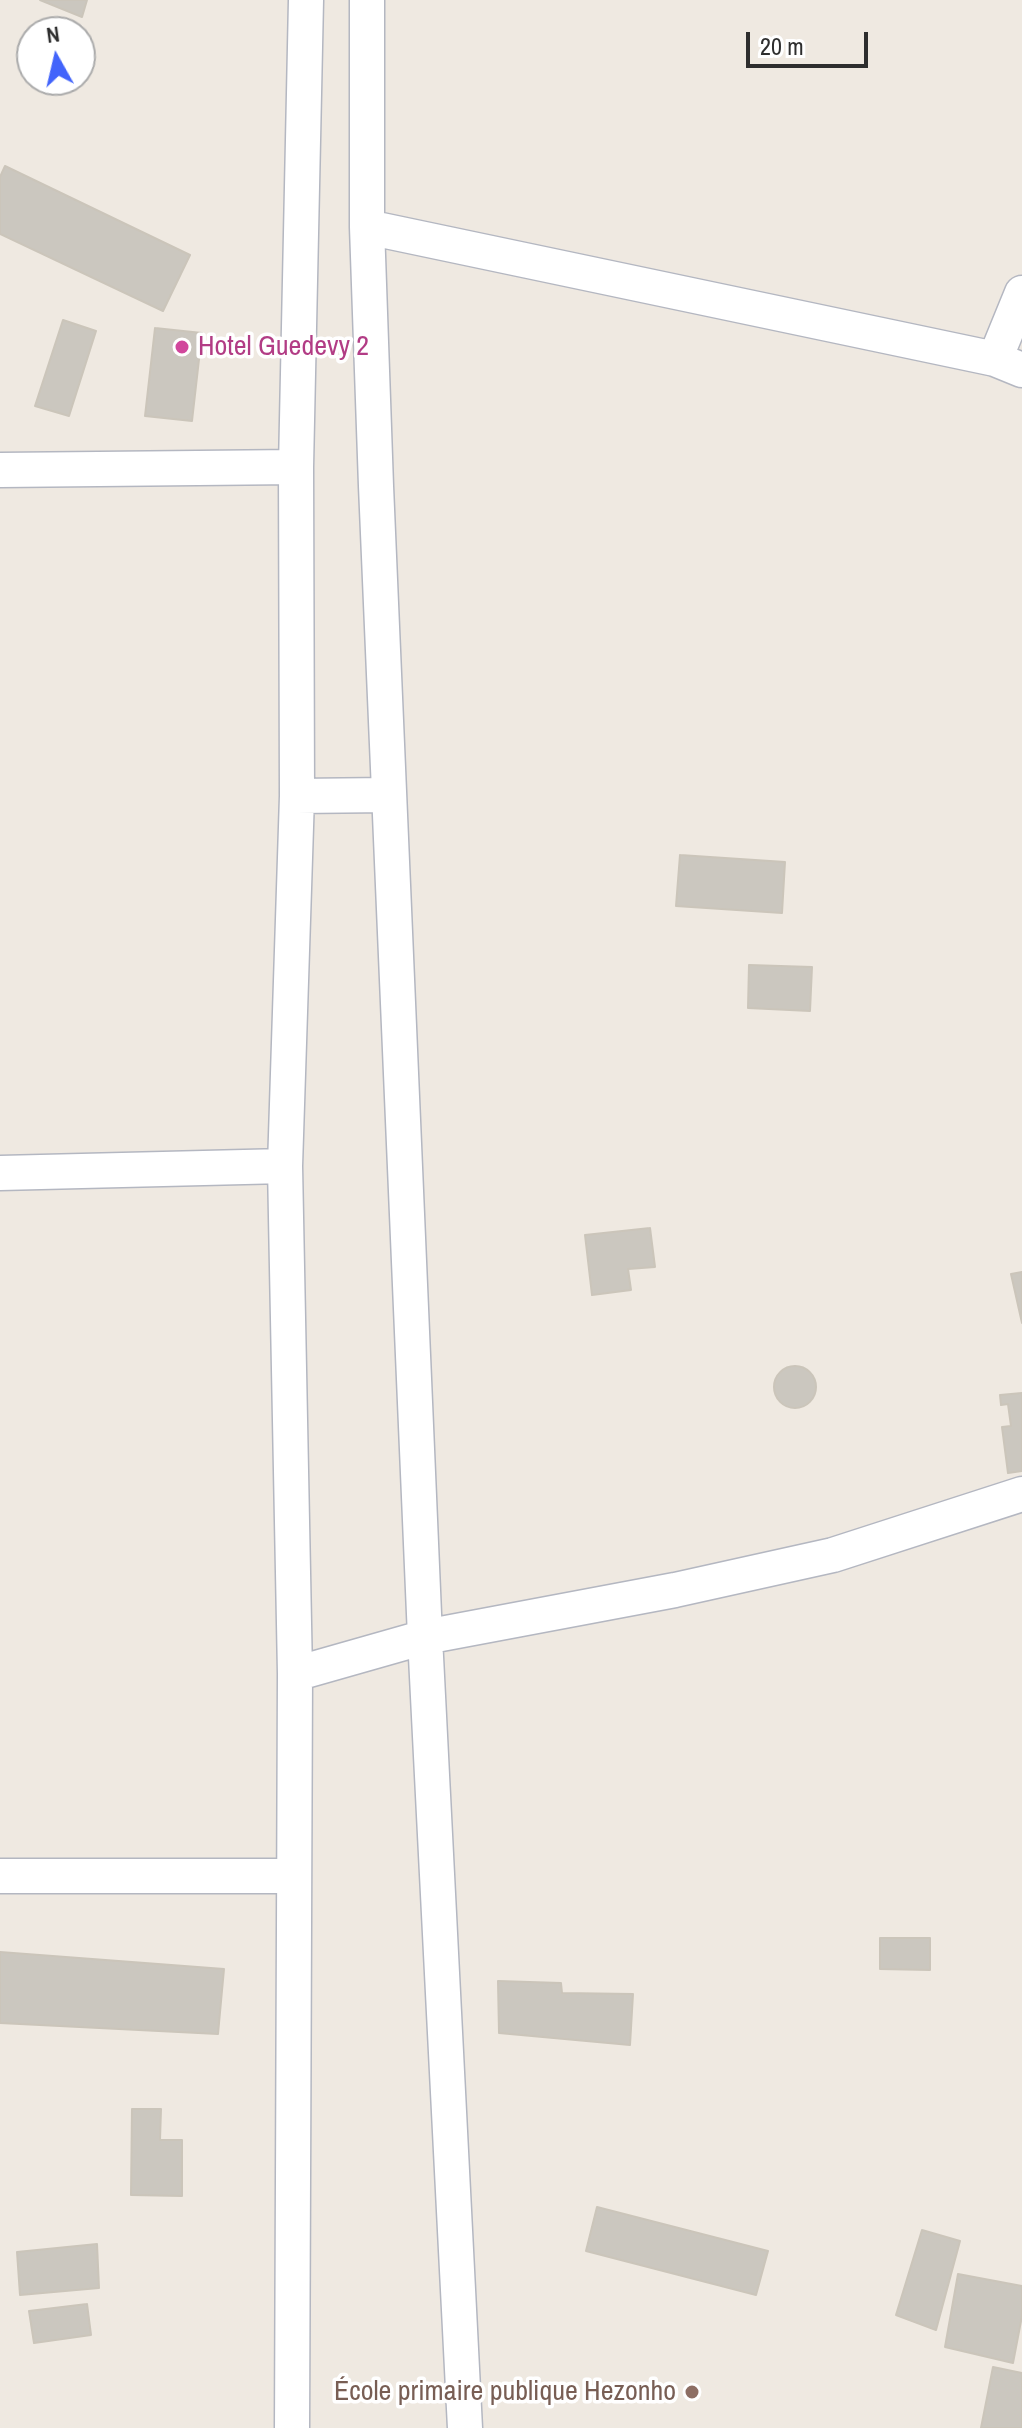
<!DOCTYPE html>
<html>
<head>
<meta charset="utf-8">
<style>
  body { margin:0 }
  #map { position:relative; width:1022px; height:2428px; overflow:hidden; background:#efe9e1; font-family:"Archivo Narrow",sans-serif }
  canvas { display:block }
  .north { position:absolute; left:16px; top:16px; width:80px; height:80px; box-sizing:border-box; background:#fff; border:2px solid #ababab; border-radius:50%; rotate:352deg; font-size:22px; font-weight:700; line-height:32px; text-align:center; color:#2e2e2e }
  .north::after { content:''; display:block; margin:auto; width:28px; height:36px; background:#4264fb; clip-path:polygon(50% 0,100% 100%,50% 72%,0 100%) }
  .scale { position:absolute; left:746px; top:32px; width:122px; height:36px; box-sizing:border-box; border:4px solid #2e2e2e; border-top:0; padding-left:10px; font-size:24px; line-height:28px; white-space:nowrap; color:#2e2e2e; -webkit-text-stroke:6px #fff; paint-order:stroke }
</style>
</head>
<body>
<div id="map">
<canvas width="1022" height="2428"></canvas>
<div class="north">N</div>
<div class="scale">20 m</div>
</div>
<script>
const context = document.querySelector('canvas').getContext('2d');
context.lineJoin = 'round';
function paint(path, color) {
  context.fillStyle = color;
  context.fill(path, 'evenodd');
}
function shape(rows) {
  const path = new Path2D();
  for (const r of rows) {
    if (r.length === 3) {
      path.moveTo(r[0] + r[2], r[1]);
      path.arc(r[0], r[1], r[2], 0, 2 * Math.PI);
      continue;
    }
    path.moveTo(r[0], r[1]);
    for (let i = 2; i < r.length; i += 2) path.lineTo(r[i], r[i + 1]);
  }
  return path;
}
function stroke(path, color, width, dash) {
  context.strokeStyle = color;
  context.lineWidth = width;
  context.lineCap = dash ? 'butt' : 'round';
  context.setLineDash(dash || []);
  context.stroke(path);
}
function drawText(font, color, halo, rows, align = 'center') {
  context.font = font + ' "Archivo Narrow",sans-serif';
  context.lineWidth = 7;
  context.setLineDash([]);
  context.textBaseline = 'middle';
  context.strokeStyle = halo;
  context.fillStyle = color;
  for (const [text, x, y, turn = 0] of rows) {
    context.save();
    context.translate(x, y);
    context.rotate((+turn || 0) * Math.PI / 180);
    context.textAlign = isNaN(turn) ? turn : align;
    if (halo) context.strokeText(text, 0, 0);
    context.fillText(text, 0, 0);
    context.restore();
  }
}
const building = shape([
  [40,0,87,0,82,17,40,0],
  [5,166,190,255,163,311,0,234,0,177,5,166],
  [63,320,96,331,69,416,35,406,63,320],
  [155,328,202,333,192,421,145,416,155,328],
  [680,855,785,862,782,913,676,906,680,855],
  [749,965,812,967,810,1011,748,1008,749,965],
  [650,1228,655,1267,628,1269,631,1290,592,1295,585,1235,650,1228],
  [1022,1272,1022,1323,1011,1274,1022,1272],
  [795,1387,21],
  [1022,1393,1022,1471,1008,1473,1002,1427,1011,1426,1008,1404,1001,1405,1000,1395,1022,1393],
  [880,1938,930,1938,930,1970,880,1969,880,1938],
  [0,1952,224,1969,218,2034,0,2023,0,1952],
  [498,1981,561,1983,562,1993,633,1994,630,2045,499,2033,498,1981],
  [132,2109,161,2109,160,2140,182,2140,182,2196,131,2195,132,2109],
  [597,2207,768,2251,756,2295,586,2251,597,2207],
  [922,2230,960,2241,936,2330,896,2315,922,2230],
  [97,2244,99,2288,20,2295,17,2252,97,2244],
  [958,2274,1022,2286,1022,2316,1013,2363,945,2347,958,2274],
  [87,2304,91,2335,34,2343,29,2311,87,2304],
  [993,2367,1022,2373,1022,2428,981,2428,993,2367]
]);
paint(building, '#cbc7bf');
stroke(building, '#cbc5ba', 2);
const street = shape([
  [367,0,367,227,376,486,425,1637,465,2428],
  [367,227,995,359,1022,370],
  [995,359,1022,293],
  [0,470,296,467],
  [297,796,389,795],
  [0,1173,285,1166],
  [295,1674,425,1637,675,1590,833,1555,1022,1494],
  [0,1876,294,1876],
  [292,2428,295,1674,285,1166,297,796,296,467,306,0]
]);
stroke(street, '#b4b7c1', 37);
stroke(street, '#fff', 34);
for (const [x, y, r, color] of [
  [182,347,8,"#d1479c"],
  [692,2392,8,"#8d6e63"]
]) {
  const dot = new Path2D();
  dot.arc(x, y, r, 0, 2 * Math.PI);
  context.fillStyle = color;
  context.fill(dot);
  stroke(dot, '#fff', 3);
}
drawText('28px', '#b23c85', '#fff', [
  ["Hotel Guedevy 2",198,347]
], 'left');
drawText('28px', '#785e54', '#fff', [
  ["École primaire publique Hezonho",676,2392]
], 'right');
</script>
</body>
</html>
